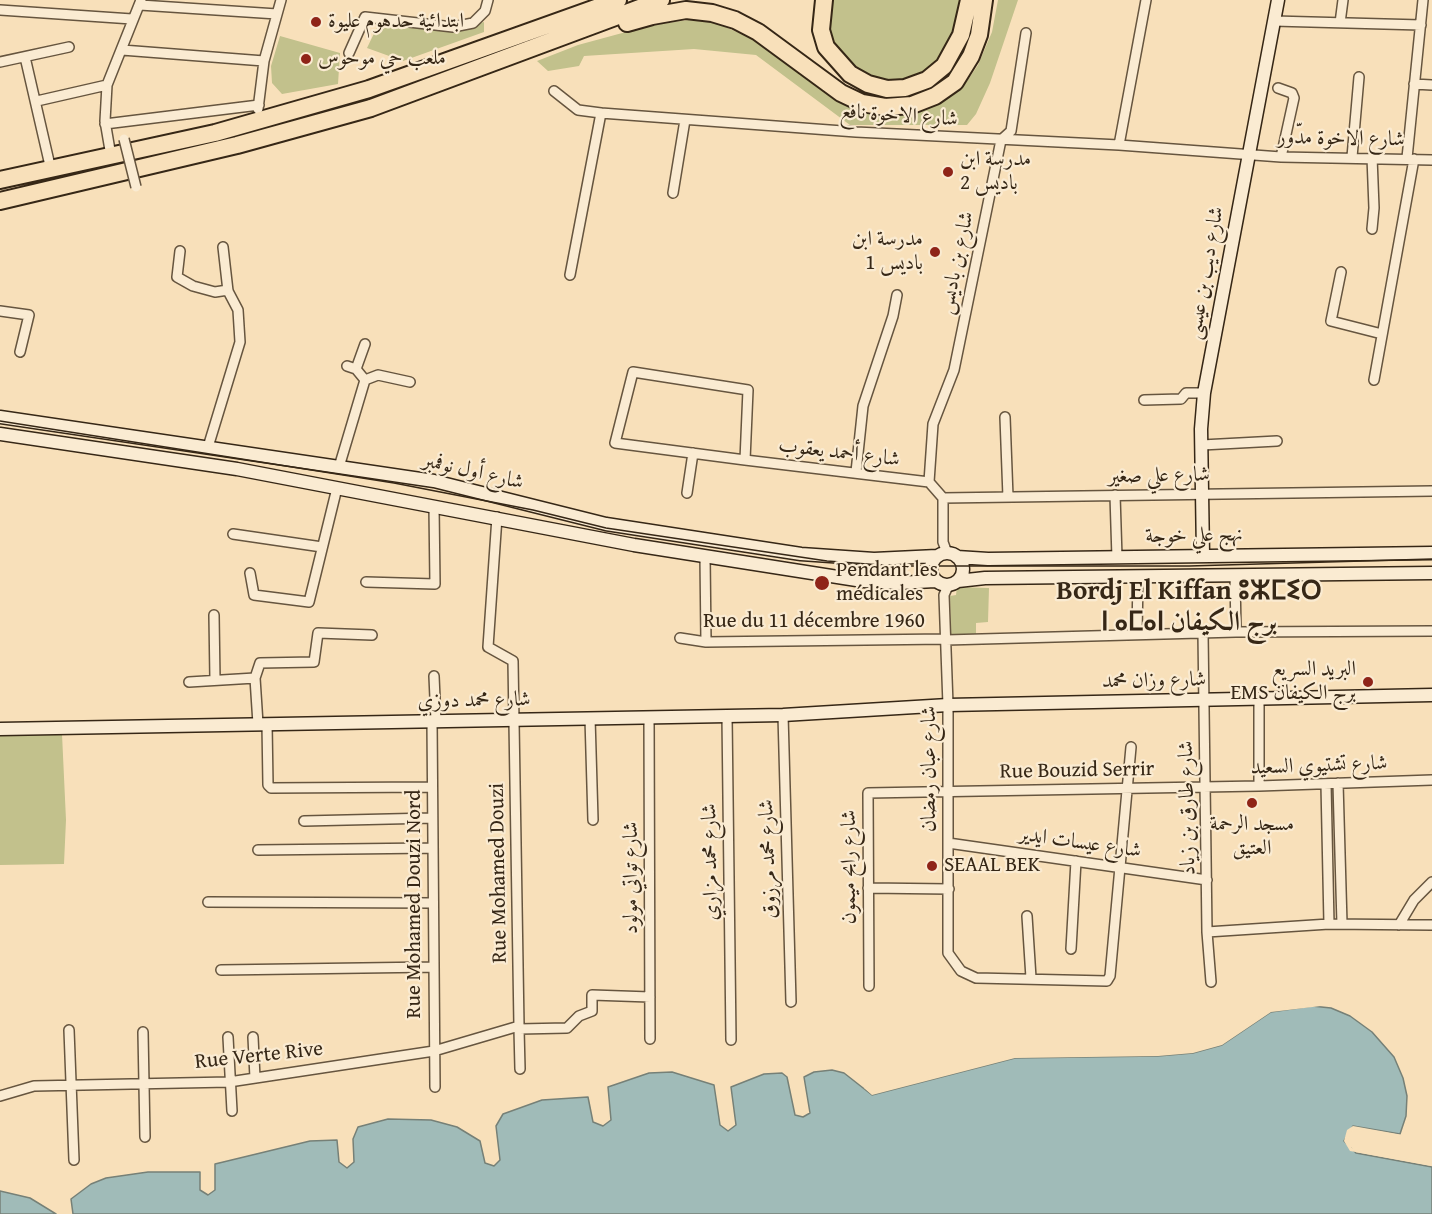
<!DOCTYPE html>
<html>
<head>
<meta charset="utf-8">
<style>
  body { margin:0 }
  canvas { display:block; background:#f8e0ba }
</style>
</head>
<body>
<canvas width="1432" height="1214"></canvas>
<script>
const context = document.querySelector('canvas').getContext('2d');
context.lineJoin = 'round';
function paint(path, color) {
  context.fillStyle = color;
  context.fill(path, 'evenodd');
}
function shape(rows) {
  const path = new Path2D();
  for (const r of rows) {
    if (r.length === 3) {
      path.moveTo(r[0] + r[2], r[1]);
      path.arc(r[0], r[1], r[2], 0, 2 * Math.PI);
      continue;
    }
    path.moveTo(r[0], r[1]);
    for (let i = 2; i < r.length; i += 2) path.lineTo(r[i], r[i + 1]);
  }
  return path;
}
function stroke(path, color, width, dash) {
  context.strokeStyle = color;
  context.lineWidth = width;
  context.lineCap = dash ? 'butt' : 'round';
  context.setLineDash(dash || []);
  context.stroke(path);
}
function drawText(font, color, halo, rows, align = 'center') {
  context.font = font + ' "Gentium Book Plus",Amiri,"Noto Sans Tifinagh",serif';
  context.lineWidth = 4.5;
  context.setLineDash([]);
  context.textBaseline = 'middle';
  context.strokeStyle = halo;
  context.fillStyle = color;
  for (const [text, x, y, turn = 0] of rows) {
    context.save();
    context.translate(x, y);
    context.rotate((+turn || 0) * Math.PI / 180);
    context.textAlign = isNaN(turn) ? turn : align;
    if (halo) context.strokeText(text, 0, 0);
    context.fillText(text, 0, 0);
    context.restore();
  }
}
paint(shape([
  [830,0,962,0,957,30,935,67,910,79,895,81,879,81,853,70,833,45,829,28],
  [998,0,1018,0,990,83,976,114,967,125,850,125,756,55,694,49,584,56,579,66,548,71,537,61,578,45,648,26,688,20,716,23,758,41,829,93,925,107,946,99,965,84,978,65,992,32],
  [380,21,451,32,484,22,484,32,403,61,367,48],
  [280,36,340,53,338,84,282,94,272,83,271,66],
  [957,587,989,588,988,622,976,623,976,634,951,635,950,596,956,595],
  [0,734,62,734,66,820,64,864,0,865]
]), '#c2c18c');
const water = shape([
  [1312,1006,1331,1008,1350,1016,1372,1032,1394,1057,1403,1078,1407,1096,1406,1116,1400,1134,1353,1126,1344,1141,1356,1153,1432,1167,1432,1214,73,1214,71,1199,91,1184,106,1178,148,1172,200,1172,200,1190,208,1195,215,1190,215,1164,310,1141,337,1140,339,1162,347,1168,354,1162,353,1139,358,1127,388,1119,431,1120,457,1127,480,1141,485,1163,494,1166,500,1160,496,1126,503,1114,542,1100,588,1097,593,1122,603,1126,611,1120,608,1087,649,1073,672,1072,714,1085,720,1125,728,1131,736,1125,731,1087,764,1074,782,1073,787,1077,795,1115,803,1117,810,1113,804,1077,814,1072,832,1070,844,1073,872,1095,1015,1058,1158,1056,1193,1053,1222,1045,1271,1012,1312,1006],
  [0,1191,30,1198,56,1214,0,1214,0,1191]
]);
paint(water, '#a0bbb8');
stroke(water, '#768077', 1.5);
paint(shape([
  [1322,1003,1321,1006,1271,1012,1222,1045,1193,1053,1158,1056,1015,1058,872,1095,864,1088,865,1084,872,1092,1014,1055,1158,1053,1193,1050,1220,1042,1269,1009],
  [1353,1126,1403,1135,1400,1137,1353,1129,1348,1141,1352,1148,1432,1163,1432,1166,1350,1151,1344,1141,1347,1130]
]), '#f8e0ba');
const street = shape([
  [140,5,277,14],
  [0,10,132,19],
  [1274,21,1421,25],
  [1340,23,1343,0],
  [122,50,264,61],
  [349,53,365,17,453,27,473,23,485,11,488,0],
  [25,57,51,170],
  [0,62,69,47],
  [1414,84,1432,85],
  [1278,88,1292,93,1294,98,1281,157],
  [554,91,578,110,601,113,856,132,1119,145,1281,157,1432,160],
  [37,101,107,85],
  [258,109,264,61,281,0],
  [105,124,259,105],
  [1119,145,1146,0],
  [111,156,105,121,107,85,141,0],
  [1352,157,1359,77],
  [1372,157,1374,208,1372,229],
  [1407,158,1423,0],
  [673,193,685,120],
  [180,251,177,277,193,286,215,292,228,290],
  [1341,272,1331,321,1382,334],
  [570,275,601,113],
  [0,311,29,315,20,352],
  [356,369,365,344],
  [365,380,378,375,410,382],
  [1374,380,1414,159],
  [1144,400,1181,399,1186,393,1204,393],
  [1005,417,1008,497],
  [1202,445,1277,441],
  [208,447,240,342,238,310,228,291,223,247],
  [745,460,748,390,633,372,615,443,745,460,929,482],
  [339,467,365,380,356,369,347,366],
  [856,472,863,406,893,316,897,295],
  [687,493,693,453],
  [1115,495,1117,558],
  [943,498,929,482,933,424,954,370,1001,140,1011,131,1026,33],
  [497,517,488,647,513,661,519,1026],
  [233,534,322,547],
  [947,553,943,542,943,498,1432,491],
  [705,556,706,642],
  [250,573,254,595,309,602,337,488],
  [1235,575,1236,632],
  [366,582,435,584,434,507],
  [948,586,944,595,948,705,948,953,961,971,976,978,1107,981,1110,976,1131,747],
  [214,615,215,680],
  [1203,633,1207,932,1211,982],
  [1137,634,1138,577],
  [680,638,706,642,945,639],
  [946,640,1236,632,1432,631],
  [434,676,436,721],
  [189,682,255,678],
  [783,715,791,1002],
  [727,716,731,1040],
  [649,717,650,1039],
  [590,718,593,820],
  [432,721,435,1087],
  [258,724,255,678,260,663,314,662,318,633,372,635],
  [267,724,268,785,271,788,432,787],
  [1338,783,1342,924],
  [1326,784,1329,924],
  [1259,786,1259,698],
  [304,821,432,818],
  [948,843,1207,880],
  [258,850,432,848],
  [868,888,949,889],
  [208,902,433,903],
  [1027,916,1031,978],
  [1399,925,1414,900,1432,882],
  [1207,932,1329,924,1432,925],
  [1071,949,1076,861],
  [221,970,433,967],
  [869,986,868,793,1259,786,1432,780],
  [519,1026,519,1029,567,1028,579,1016,592,1011,592,995,650,997],
  [519,1029,520,1069],
  [69,1030,74,1160],
  [143,1032,145,1137],
  [228,1037,232,1111],
  [253,1037,255,1078],
  [0,1096,34,1086,229,1082,434,1051,519,1026]
]);
const secondary = shape([
  [0,417,434,481,606,524,801,554,874,559,937,556],
  [0,434,237,469,634,545,863,581,899,583,935,581],
  [947,569,16],
  [1203,555,1201,429,1204,393,1278,0],
  [957,557,988,559,1432,553],
  [958,581,985,578,1432,573],
  [0,729,783,715,948,705,1432,695]
]);
const highway = shape([
  [824,0,821,30,826,47,850,74,868,84,887,89,905,88,927,80,944,66,961,35,969,0],
  [627,23,652,16,686,10,712,13,735,20,758,32,841,93,862,103,885,107,912,105,935,96,955,82,971,56,979,35,984,0],
  [0,180,215,133,369,89,618,0],
  [0,201,237,145,371,108,661,0]
]);
stroke(street, '#66553f', 12);
stroke(secondary, '#362716', 15);
stroke(highway, '#362716', 20);
stroke(street, '#faebd2', 9);
stroke(secondary, '#faebd2', 12);
stroke(highway, '#f8e0ba', 16);
stroke(shape([
  [0,421,394,483,533,510,606,528,827,561,894,566,1189,566,1432,559]
]), '#362716', 1.5);
const streetBridge = shape([
  [124,139,136,187]
]);
stroke(streetBridge, '#66553f', 12, []);
stroke(streetBridge, '#faebd2', 9);
for (const [x, y, r, color] of [
  [316,22,6,"#8f2418"],
  [306,59,6,"#8f2418"],
  [948,172,6,"#8f2418"],
  [935,252,6,"#8f2418"],
  [822,583,8,"#8f2418"],
  [1368,682,6,"#8f2418"],
  [1252,803,6,"#8f2418"],
  [932,866,6,"#8f2418"]
]) {
  const dot = new Path2D();
  dot.arc(x, y, r, 0, 2 * Math.PI);
  context.fillStyle = color;
  context.fill(dot);
  stroke(dot, '#faebd2', 2);
}
drawText('21px', '#362716', '#faebd2', [
  ["ابتدائية حدهوم عليوة",328,22],
  ["ملعب حي موحوس",318,59],
  ["مدرسة ابن",960,160],
  ["باديس 2",960,184],
  ["مدرسة ابن",923,240,"right"],
  ["باديس 1",923,264,"right"],
  ["Pendant les",836,571],
  ["médicales",836,595],
  ["البريد السريع",1356,670,"right"],
  ["EMS برج الكيفان",1356,694,"right"],
  ["مسجد الرحمة",1252,825,"center"],
  ["العتيق",1252,849,"center"],
  ["SEAAL BEK",944,866]
], 'left');
drawText('21px', '#362716', '#faebd2', [
  ["شارع الاخوة نافع",899,116,4],
  ["شارع الاخوة مدّور",1341,139,1],
  ["شارع بن باديس",957,263,-78],
  ["شارع ديب بن عيسى",1206,273,-80],
  ["شارع أحمد يعقوب",839,453,7],
  ["شارع أول نوفمبر",473,472,13],
  ["شارع علي صغير",1159,476,-1],
  ["نهج علي خوجة",1194,536,-1],
  ["Rue du 11 décembre 1960",814,622],
  ["شارع وزان محمد",1154,681,-1],
  ["شارع محمد دوزي",474,701,-1],
  ["شارع تشتيوي السعيد",1319,766,-2],
  ["شارع عبان رمضان",930,769,-90],
  ["Rue Bouzid Serrir",1077,771,-1],
  ["شارع طارق بن زياد",1188,808,-91],
  ["شارع عيسات ايدير",1080,843,8],
  ["شارع محمد مرزوق",769,859,-92],
  ["شارع محمد مزاري",711,862,-91],
  ["شارع رابح ميمون",850,867,-90],
  ["Rue Mohamed Douzi",499,873,-91],
  ["شارع تواتي مولود",632,878,-90],
  ["Rue Mohamed Douzi Nord",415,904,-90],
  ["Rue Verte Rive",259,1056,-6]
]);
drawText('bold 27px', '#362716', '#faebd2', [
  ["Bordj El Kiffan ⵓⵣⵎⵉⵔ",1189,592],
  ["ⵏ ⴰⵎⴰⵏ برج الكيفان",1189,623]
]);
</script>
</body>
</html>
